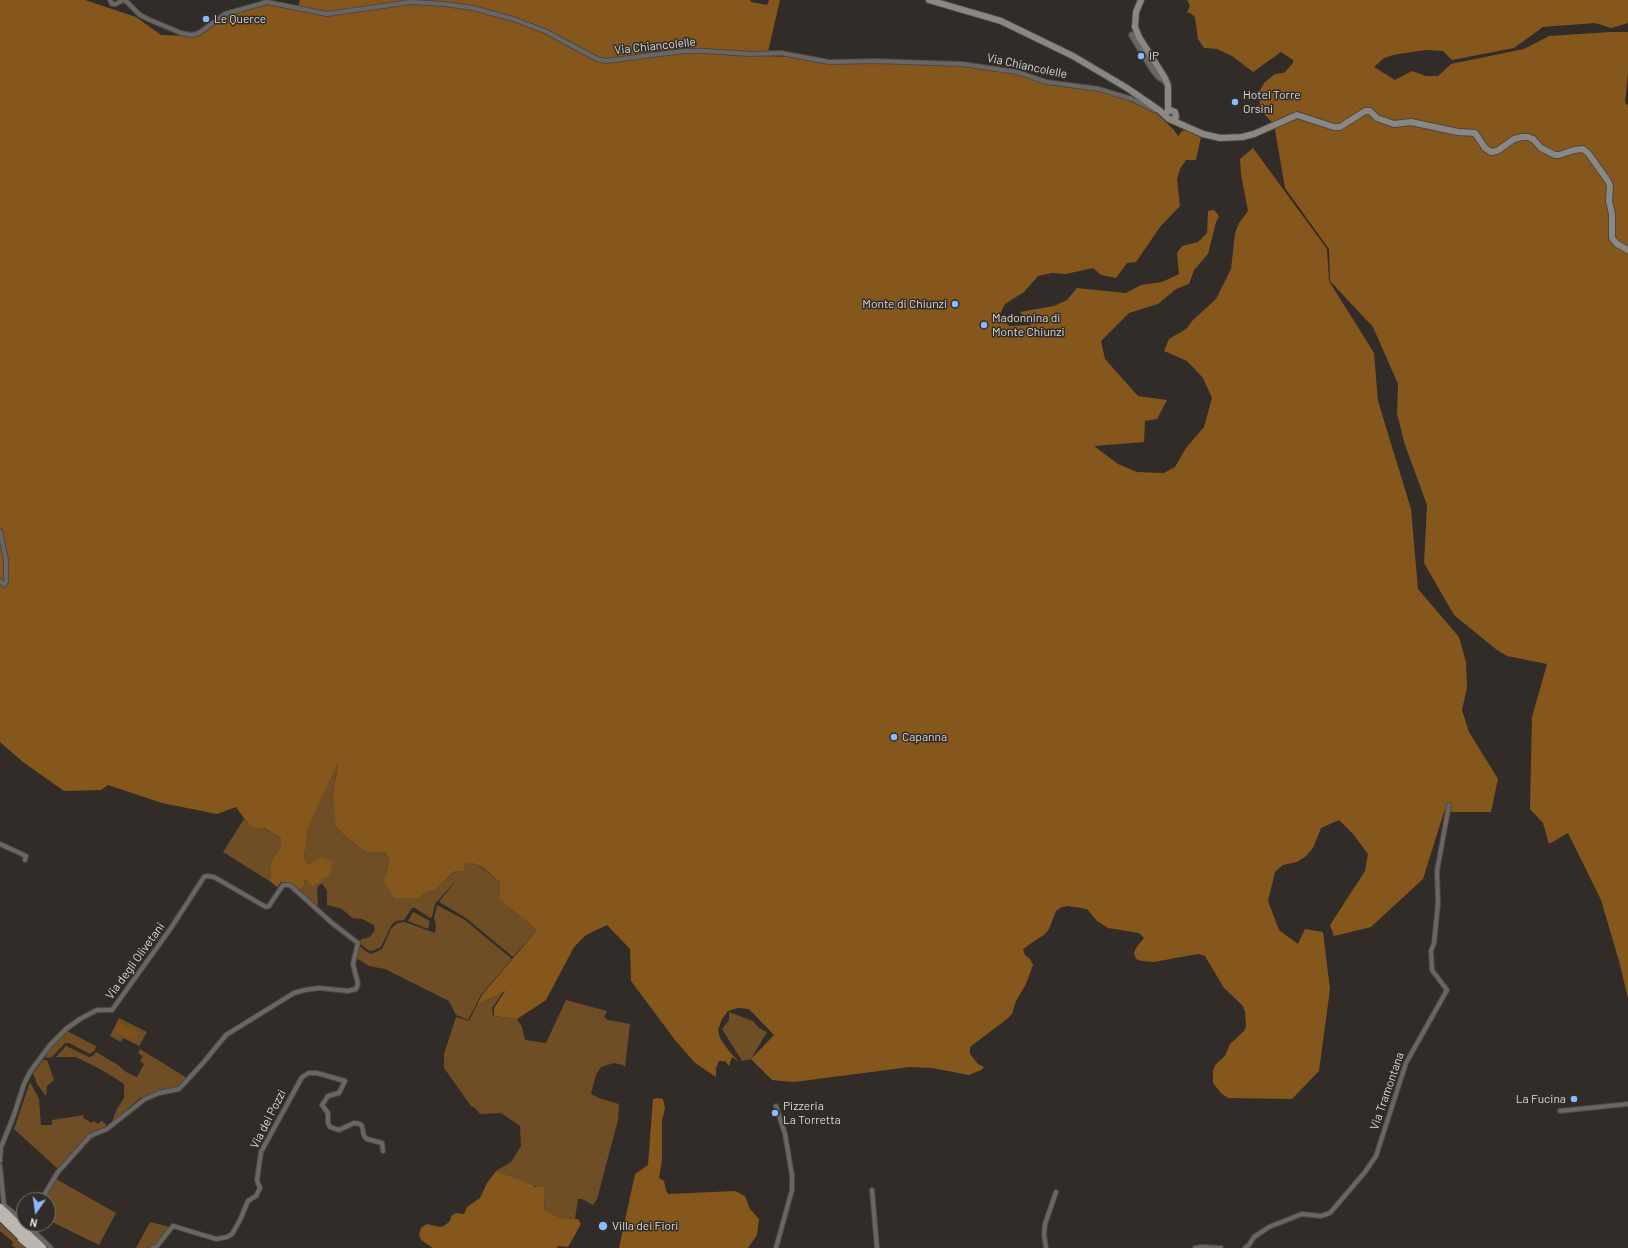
<!DOCTYPE html>
<html>
<head>
<meta charset="utf-8">
<style>
  body { margin:0 }
  #map { position:relative; width:1628px; height:1248px; overflow:hidden; background:#312c27; font-family:Barlow,sans-serif }
  canvas { display:block }
  .north { position:absolute; left:16px; top:1192px; width:40px; height:40px; box-sizing:border-box; background:#312c27; border:1px solid #75716d; border-radius:50%; rotate:193deg; font-size:11px; font-weight:700; line-height:16px; text-align:center; color:#dcd9d6 }
  .north::after { content:''; display:block; margin:auto; width:14px; height:18px; background:#89bafc; clip-path:polygon(50% 0,100% 100%,50% 72%,0 100%) }
</style>
</head>
<body>
<div id="map">
<canvas width="1628" height="1248"></canvas>
<div class="north">N</div>
</div>
<script>
const context = document.querySelector('canvas').getContext('2d');
context.lineJoin = 'round';
function paint(path, color) {
  context.fillStyle = color;
  context.fill(path, 'evenodd');
}
function shape(rows) {
  const path = new Path2D();
  for (const r of rows) {
    path.moveTo(r[0], r[1]);
    for (let i = 2; i < r.length; i += 2) path.lineTo(r[i], r[i + 1]);
  }
  return path;
}
function stroke(path, color, width, dash) {
  context.strokeStyle = color;
  context.lineWidth = width;
  context.lineCap = dash ? 'butt' : 'round';
  context.setLineDash(dash || []);
  context.stroke(path);
}
function drawText(font, color, halo, rows, align = 'center') {
  context.font = font + ' Barlow,sans-serif';
  context.lineWidth = 3;
  context.setLineDash([]);
  context.textBaseline = 'middle';
  context.strokeStyle = halo;
  context.fillStyle = color;
  for (const [text, x, y, turn = 0] of rows) {
    context.save();
    context.translate(x, y);
    context.rotate((+turn || 0) * Math.PI / 180);
    context.textAlign = isNaN(turn) ? turn : align;
    if (halo) context.strokeText(text, 0, 0);
    context.fillText(text, 0, 0);
    context.restore();
  }
}
paint(shape([
  [338,762,333,795,345,836,366,852,383,852,389,859,388,868,383,881,394,898,419,898,426,892,434,891,465,862,472,863,481,867,500,882,499,899,537,930,513,957,466,918,439,902,457,879,435,904,432,917,430,918,415,908,412,908,404,920,396,921,392,924,381,947,372,951,368,950,358,942,362,939,370,937,375,930,374,925,362,919,352,918,342,909,327,905,327,890,322,884,319,885,317,888,318,905,316,907,300,890,304,885,309,865,304,859,306,829],
  [244,819,249,825,257,829,263,828,281,838,281,847,271,861,271,882,223,852],
  [437,905,465,920,512,959,481,995,468,1020,456,1015,449,1001,385,969,369,966,358,959,355,954,358,945,367,952,371,954,382,949,391,929,397,923,405,922,435,933,436,925,434,918],
  [413,912,430,921,428,929,408,921],
  [503,992,492,1008,493,1016,517,1019,522,1027,525,1040,546,1043,566,1000,607,1011,604,1017,608,1020,630,1024,625,1067,623,1065,614,1063,601,1067,596,1075,591,1094,599,1098,619,1104,618,1120,597,1199,593,1205,582,1199,578,1199,575,1219,561,1218,544,1210,545,1187,537,1187,496,1171,511,1162,521,1146,520,1126,501,1113,480,1114,475,1108,471,1106,444,1068,444,1054,456,1017,469,1021,477,1005],
  [729,1012,753,1021,759,1028,767,1032,751,1059,742,1061,722,1029,729,1020],
  [119,1018,147,1032,139,1046,123,1038,121,1042,110,1036],
  [67,1031,96,1046,95,1050,90,1054,69,1043,65,1043,52,1057,46,1058,46,1056,50,1048],
  [66,1046,89,1057,93,1056,96,1052,118,1065,126,1072,137,1077,144,1064,140,1061,143,1056,138,1053,140,1049,187,1078,178,1087,158,1092,140,1098,111,1124,117,1109,124,1098,124,1084,102,1070,76,1057,56,1057],
  [43,1060,47,1060,54,1080,47,1086,46,1096,37,1084,33,1073],
  [30,1082,39,1099,41,1125,52,1125,52,1120,84,1115,83,1118,92,1123,94,1121,98,1124,101,1121,106,1124,105,1127,90,1133,58,1169,14,1129],
  [56,1179,116,1213,99,1245,48,1220,48,1200,43,1200],
  [150,1222,170,1227,156,1244,148,1248,136,1248],
  [0,1223,22,1244,27,1248,16,1248,12,1246,13,1242,0,1231]
]), '#6f4d25');
paint(shape([
  [0,0,85,0,136,17,161,35,194,36,225,16,254,7,267,5,274,5,297,10,300,0,750,0,751,2,767,5,769,0,780,0,767,56,789,57,829,64,876,62,961,66,1017,74,1046,84,1098,91,1132,101,1154,111,1174,130,1178,136,1182,131,1186,130,1201,137,1196,160,1186,160,1180,169,1177,179,1180,206,1160,227,1136,262,1127,263,1116,278,1101,275,1093,268,1066,274,1052,273,1038,276,1024,292,1005,304,1000,314,1009,326,1031,325,1020,312,1054,306,1067,300,1077,288,1126,293,1141,285,1162,282,1179,274,1177,253,1182,246,1198,242,1207,233,1208,211,1214,210,1219,216,1216,222,1208,254,1194,270,1189,284,1176,289,1158,304,1129,313,1101,341,1105,359,1138,396,1167,400,1157,419,1145,421,1144,442,1094,446,1118,464,1137,472,1164,473,1175,467,1186,448,1204,427,1212,398,1203,378,1187,361,1164,351,1169,339,1186,329,1193,320,1216,299,1231,269,1235,233,1239,223,1248,211,1241,174,1240,159,1253,148,1327,249,1329,281,1374,353,1378,401,1411,509,1418,589,1459,637,1466,662,1467,688,1462,710,1469,732,1498,779,1491,812,1444,812,1423,879,1371,927,1334,936,1330,925,1365,871,1368,854,1353,834,1339,820,1321,828,1313,848,1305,857,1297,862,1283,865,1275,872,1268,901,1279,930,1298,944,1305,929,1323,932,1330,989,1319,1071,1292,1099,1228,1098,1221,1093,1213,1083,1213,1071,1215,1065,1225,1056,1230,1044,1244,1031,1246,1026,1245,1011,1242,1005,1224,988,1205,956,1199,954,1192,955,1154,962,1142,961,1136,959,1134,953,1136,948,1144,938,1139,933,1108,928,1097,921,1087,909,1068,906,1062,907,1056,911,1049,929,1045,934,1023,949,1025,955,1030,959,1033,965,1026,984,1016,1001,1012,1014,1007,1019,970,1047,970,1054,978,1064,984,1067,981,1070,969,1075,932,1068,910,1067,794,1082,772,1080,751,1059,774,1035,749,1009,738,1008,728,1011,722,1019,718,1030,720,1038,729,1051,739,1062,732,1057,729,1066,725,1061,719,1061,716,1068,716,1077,695,1063,675,1040,631,981,630,949,607,925,586,935,574,947,546,1000,517,1019,494,1016,494,1008,505,991,477,1005,482,995,537,930,499,899,500,882,482,867,472,863,465,863,464,871,455,871,434,891,426,892,419,898,394,898,383,881,388,868,389,859,384,852,366,852,345,836,336,825,333,795,338,763,307,829,304,859,309,865,322,857,333,862,330,874,313,886,305,879,304,885,300,890,291,883,281,882,277,887,271,882,271,861,281,847,281,838,264,828,257,829,249,825,236,807,217,814,162,803,108,785,101,790,64,791,23,762,0,742],
  [1187,0,1628,0,1628,23,1611,28,1595,23,1543,27,1514,48,1452,60,1443,51,1425,50,1393,55,1384,58,1374,67,1395,80,1412,71,1426,76,1438,76,1451,64,1524,49,1549,36,1611,32,1628,32,1628,73,1625,103,1628,105,1628,998,1619,961,1601,900,1568,833,1549,844,1543,823,1530,809,1532,717,1547,664,1507,656,1497,650,1454,615,1424,563,1427,505,1404,442,1397,413,1398,384,1373,327,1330,281,1329,249,1285,188,1274,124,1260,110,1259,92,1264,83,1275,74,1284,73,1293,63,1293,60,1281,52,1253,72,1232,56,1217,49,1204,48,1198,39,1195,17,1190,13,1187,13,1190,5],
  [658,1098,663,1099,665,1108,662,1121,662,1160,659,1178,664,1181,666,1190,668,1194,735,1191,745,1196,750,1209,759,1219,757,1235,748,1248,619,1248,635,1174,648,1165,653,1099],
  [496,1171,531,1184,535,1187,545,1187,544,1210,561,1218,578,1219,581,1224,568,1247,558,1246,557,1248,433,1248,421,1240,419,1235,421,1228,427,1224,440,1227,444,1226,450,1221,451,1216,456,1213,464,1214,467,1207,480,1198,487,1183]
]), '#85571d');
paint(shape([
  [118,1022,139,1032,134,1041,114,1031]
]), '#805218');
const minor = shape([
  [110,0,112,4,116,4,123,0,127,2,140,15,150,20,181,33,192,35,199,33,225,14,267,2,327,14,411,2,444,4,473,8,513,19,545,31,597,59,606,61,684,51,705,51,750,54,781,53,829,62,876,61,962,64,1017,72,1047,82,1099,89,1132,99,1154,110,1157,109],
  [0,531,6,560,6,582,4,585,0,581],
  [0,844,26,856,25,860],
  [1560,1111,1628,1104],
  [0,1161,1,1147,14,1115,24,1084,30,1072,50,1045,66,1029,80,1019,97,1010,112,1010,171,928,204,877,207,876,214,877,266,907,269,906,283,885,290,885,332,923,358,943,353,964,358,984,356,989,348,991,319,988,305,990,294,993,226,1035,203,1063,179,1089,159,1093,145,1099,107,1129,90,1136,58,1172,41,1200],
  [0,1166,4,1205,3,1207],
  [872,1190,877,1248],
  [4,1205,24,1222],
  [26,1224,51,1248],
  [152,1248,157,1246,173,1226,216,1239,227,1237,232,1234,240,1220,248,1201,256,1196,260,1188,257,1180,261,1152,302,1077,309,1073,317,1073,345,1081,339,1093,328,1096,322,1105,328,1113,328,1123,330,1127,339,1130,354,1123,360,1124,362,1126,364,1136,367,1139,382,1143,383,1151],
  [776,1248,792,1190,792,1175,785,1134,776,1106],
  [1046,1248,1044,1234,1045,1224,1056,1192],
  [1195,1248,1202,1247,1221,1248],
  [1245,1248,1249,1245,1254,1237,1269,1227,1302,1214,1321,1216,1330,1213,1365,1172,1376,1156,1406,1063,1447,990,1432,970,1431,951,1434,943,1438,904,1437,871,1449,805]
]);
const tertiary = shape([
  [1132,35,1153,70,1159,77,1167,82]
]);
const secondary = shape([
  [929,0,1001,21,1073,56,1127,88,1159,110,1169,119,1203,134,1220,138,1242,137,1254,134,1297,115,1334,127,1340,127,1365,111,1370,111,1377,118,1394,124,1411,122,1458,132,1475,133,1485,148,1491,152,1497,151,1514,139,1522,137,1528,137,1533,139,1541,148,1555,155,1559,155,1574,150,1583,149,1588,153,1608,181,1610,186,1609,201,1612,214,1612,238,1617,244,1628,250],
  [1141,0,1136,12,1135,27,1139,37,1165,78,1168,86,1168,110],
  [1166,113,1170,110,1175,112,1176,117,1172,120]
]);
const motorway = shape([
  [0,1208,42,1248],
  [0,1216,27,1242],
  [22,1239,33,1248]
]);
stroke(minor, '#4c4843', 6);
stroke(tertiary, '#4c4843', 8);
stroke(secondary, '#4c4843', 8);
stroke(motorway, '#4c4843', 10);
stroke(minor, '#696664', 4);
stroke(tertiary, '#696664', 5.5);
stroke(secondary, '#8b8783', 6);
stroke(motorway, '#bcb6b0', 8);
for (const [x, y, r, color] of [
  [206,19,4,"#89bafc"],
  [1141,56,4,"#89bafc"],
  [1235,102,4,"#89bafc"],
  [955,304,4,"#89bafc"],
  [984,325,4,"#89bafc"],
  [894,737,4,"#89bafc"],
  [1574,1099,4,"#89bafc"],
  [775,1113,4,"#89bafc"],
  [603,1226,5,"#89bafc"]
]) {
  const dot = new Path2D();
  dot.arc(x, y, r, 0, 2 * Math.PI);
  context.fillStyle = color;
  context.fill(dot);
  stroke(dot, '#312c27', 1.5);
}
drawText('12px', '#dcd9d6', '#312c27', [
  ["Le Querce",214,19],
  ["IP",1149,56],
  ["Hotel Torre",1243,95],
  ["Orsini",1243,109],
  ["Monte di Chiunzi",947,304,"right"],
  ["Madonnina di",992,318],
  ["Monte Chiunzi",992,332],
  ["Capanna",902,737],
  ["La Fucina",1566,1099,"right"],
  ["Pizzeria",783,1106],
  ["La Torretta",783,1120],
  ["Villa dei Fiori",612,1226]
], 'left');
drawText('12px', '#dcd9d6', '#312c27', [
  ["Via Chiancolelle",655,46,-6],
  ["Via Chiancolelle",1027,66,12],
  ["Via degli Olivetani",135,961,-54],
  ["Via Tramontana",1387,1091,-71],
  ["Via dei Pozzi",268,1119,-63]
]);
</script>
</body>
</html>
